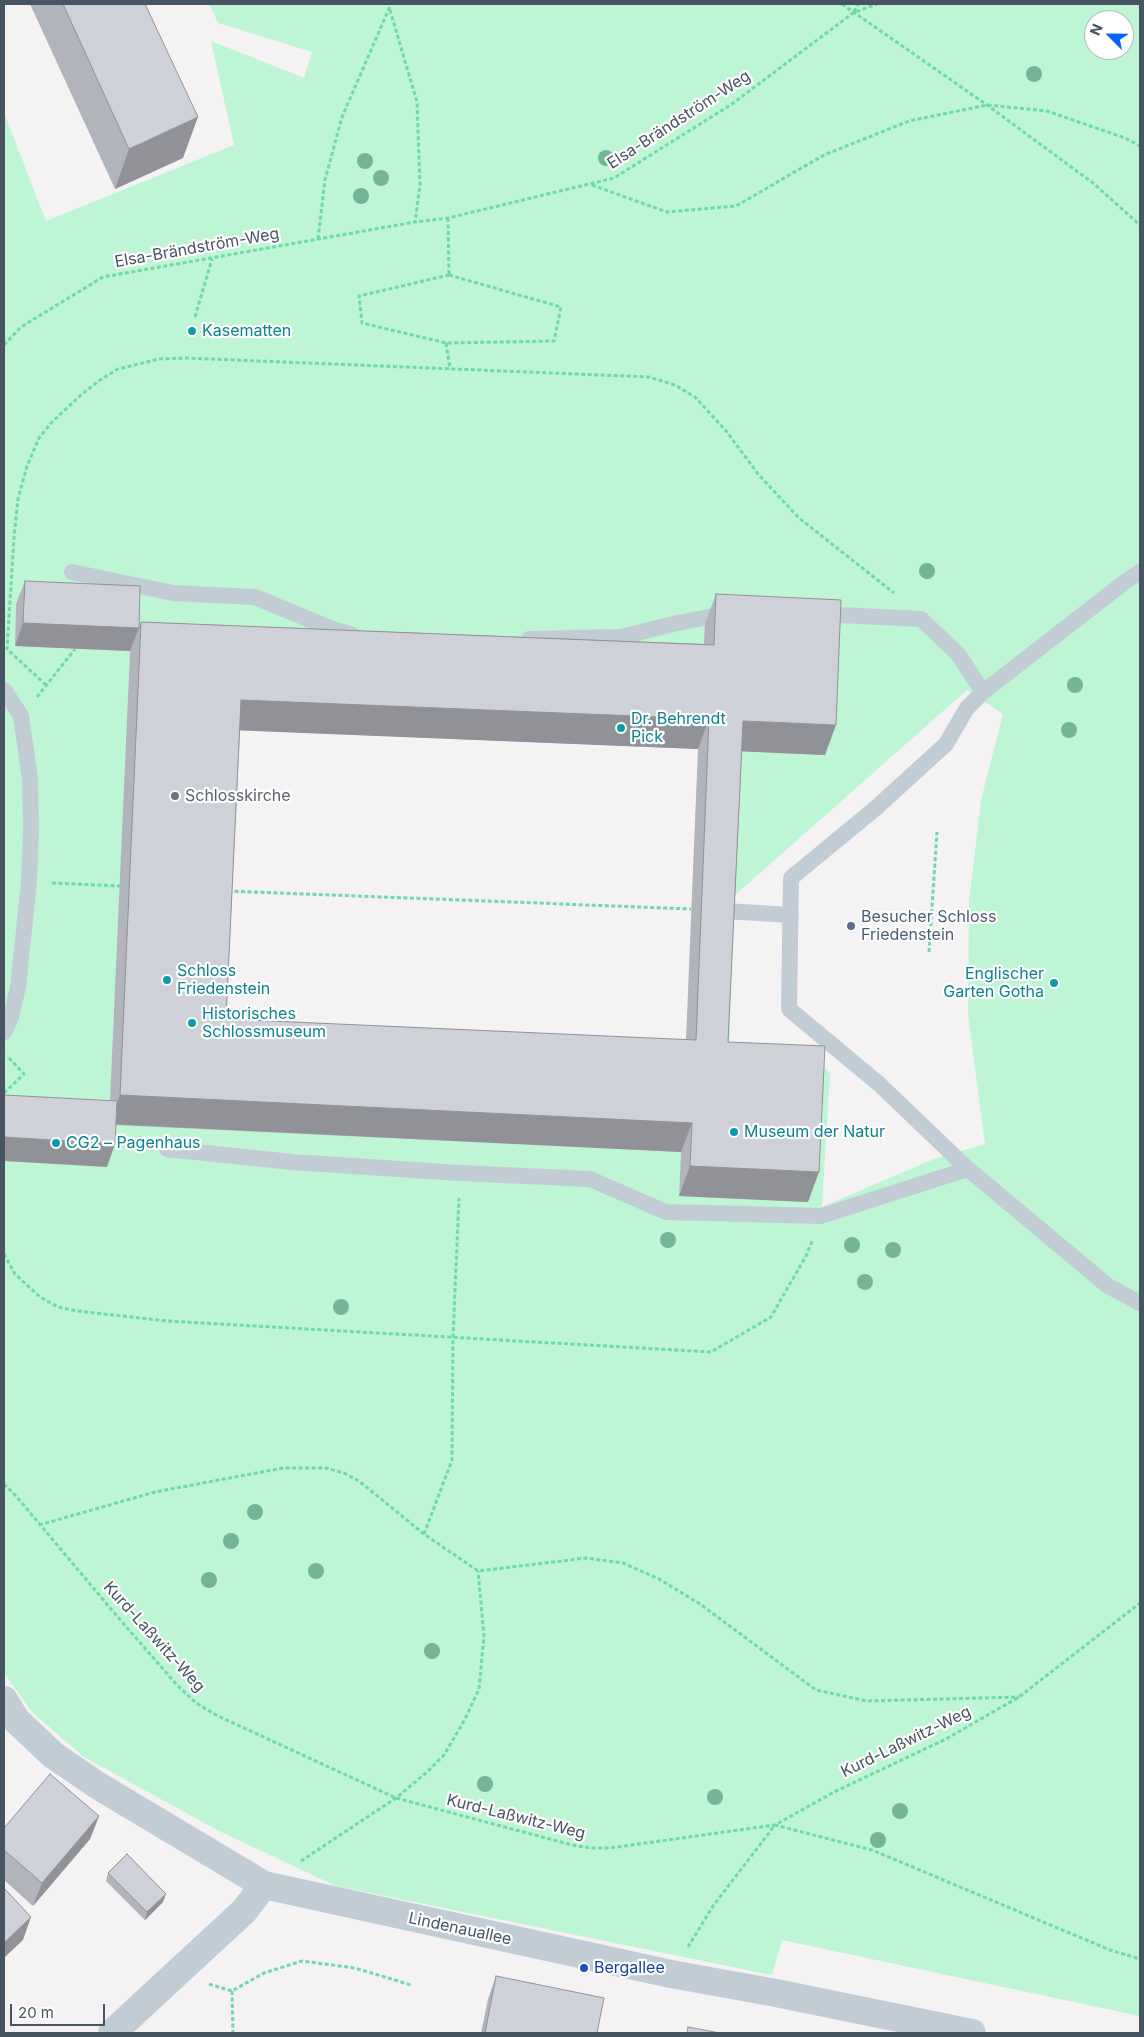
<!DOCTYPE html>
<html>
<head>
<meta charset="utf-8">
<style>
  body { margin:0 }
  #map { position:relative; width:1144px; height:2037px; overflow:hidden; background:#f4f2f2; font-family:Inter,sans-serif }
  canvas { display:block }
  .frame { position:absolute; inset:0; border:5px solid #475462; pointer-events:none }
  .north { position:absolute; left:1084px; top:10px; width:50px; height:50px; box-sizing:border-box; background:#fff; border:1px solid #b5bbc0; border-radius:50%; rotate:293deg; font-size:14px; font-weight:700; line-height:20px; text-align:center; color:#475462 }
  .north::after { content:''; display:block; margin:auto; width:18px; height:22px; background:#0565fb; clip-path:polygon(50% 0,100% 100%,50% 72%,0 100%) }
  .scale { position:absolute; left:10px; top:2004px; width:95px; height:22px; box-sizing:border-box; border:2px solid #475462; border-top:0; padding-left:6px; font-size:15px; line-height:18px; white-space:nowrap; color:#475462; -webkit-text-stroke:4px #fff; paint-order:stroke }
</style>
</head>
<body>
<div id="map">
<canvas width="1144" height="2037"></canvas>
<div class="frame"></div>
<div class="north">N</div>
<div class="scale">20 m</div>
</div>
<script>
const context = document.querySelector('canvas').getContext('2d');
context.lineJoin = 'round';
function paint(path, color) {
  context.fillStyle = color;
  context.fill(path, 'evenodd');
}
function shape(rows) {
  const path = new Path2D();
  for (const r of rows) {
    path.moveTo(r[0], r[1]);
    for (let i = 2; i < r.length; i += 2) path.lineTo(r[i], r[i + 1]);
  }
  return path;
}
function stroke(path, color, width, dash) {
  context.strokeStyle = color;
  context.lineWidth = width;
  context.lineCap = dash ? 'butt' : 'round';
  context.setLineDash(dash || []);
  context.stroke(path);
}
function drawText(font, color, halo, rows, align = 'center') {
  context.font = font + ' Inter,sans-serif';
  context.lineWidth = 4.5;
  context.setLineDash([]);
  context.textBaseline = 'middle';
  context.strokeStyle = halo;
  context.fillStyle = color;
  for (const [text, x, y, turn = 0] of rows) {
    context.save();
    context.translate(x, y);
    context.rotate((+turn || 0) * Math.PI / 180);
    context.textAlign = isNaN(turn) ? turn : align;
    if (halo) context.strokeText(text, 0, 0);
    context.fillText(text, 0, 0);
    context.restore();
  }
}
paint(shape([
  [209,4,1140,4,1140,2016,782,1940,772,1975,336,1886,221,1832,84,1757,32,1712,4,1673,4,113,46,221,234,145,211,41,304,78,312,52,218,23],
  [1094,20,1124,20,1124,50,1094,50],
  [16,605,130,651,15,646],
  [130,651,703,674,717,1072,679,1196,681,1152,109,1124],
  [967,690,1003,714,981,800,969,902,968,1015,985,1144,934,1159,822,1207,830,1073,821,1064,729,1053,734,896]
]), '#bdf5d5');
stroke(shape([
  [842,4,987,105,1093,183,1140,225],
  [390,10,417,102,420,185,415,222],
  [854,12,858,4],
  [592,185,667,212,736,206,824,155,909,121,987,105,1047,111,1125,138,1140,146],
  [448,218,449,275],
  [318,239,325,180,342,117,391,4],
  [449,275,561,307,554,341,446,343,362,323,359,296,449,275],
  [195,317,212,259],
  [446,343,450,369],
  [4,345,21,327,103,277,415,222,448,218,614,178,732,104,853,13,877,4],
  [46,685,7,649,14,537,18,499,27,466,39,438,51,423,82,394,100,380,118,369,159,359,186,358,649,377,675,385,695,397,727,432,758,474,799,518,894,593],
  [37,697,75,649],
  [52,883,120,886],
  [228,891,691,909],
  [929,952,937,832],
  [4,1093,24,1074,7,1056],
  [4,1254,15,1274,40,1297,58,1307,77,1311,167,1321,711,1352,771,1317,806,1256,812,1241],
  [4,1484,16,1496,116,1615,177,1685,196,1703,218,1716,396,1798,572,1845,591,1848,610,1848,775,1825,834,1792,946,1739,1019,1697,1140,1603],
  [39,1525,155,1492,283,1468,326,1468,344,1473,359,1481,424,1534,478,1571,586,1558,623,1563,659,1579,700,1604,816,1690,867,1701,1019,1697],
  [424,1534,452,1460,453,1337,459,1198],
  [301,1861,396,1798,426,1773,444,1755,464,1721,479,1689,484,1636,478,1571],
  [688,1947,713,1906,775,1825,872,1850,1110,1950,1140,1959],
  [209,1984,232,1991,264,1973,302,1961,355,1968,411,1985],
  [232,1991,233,2033]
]), '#71d8aa', 3, [4, 2.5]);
stroke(shape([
  [72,572,173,593,255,597,332,629,353,635],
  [1140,572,1126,581,983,692,967,708,946,744,877,807,791,878,789,1009,879,1084,968,1169,1108,1286,1140,1303],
  [819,614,921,619,958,654,983,692],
  [529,639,621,637,677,623,730,613],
  [4,690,21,716,30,779,31,830,29,882,18,987,11,1017,4,1032],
  [725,911,791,915],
  [167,1149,292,1162,460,1173,590,1179,666,1212,821,1216,968,1169]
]), '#c2ccd5', 16);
stroke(shape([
  [4,1700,17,1721,53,1755,97,1785,264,1885,671,1974,776,1993,972,2033],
  [112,2033,244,1911,264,1885]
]), '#c2ccd5', 28);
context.fillStyle = '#75b497';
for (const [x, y] of [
  [1034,74],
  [606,158],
  [365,161],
  [381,178],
  [361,196],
  [927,571],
  [1075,685],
  [1069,730],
  [668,1240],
  [852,1245],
  [893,1250],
  [865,1282],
  [341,1307],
  [255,1512],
  [231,1541],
  [316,1571],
  [209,1580],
  [432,1651],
  [485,1784],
  [715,1797],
  [900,1811],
  [878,1840]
]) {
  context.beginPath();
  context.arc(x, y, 8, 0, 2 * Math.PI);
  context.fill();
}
paint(shape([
  [30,4,145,4,183,158,115,189],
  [25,581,139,628,141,622,704,644,705,624,716,594,825,755,742,751,728,1042,808,1202,679,1196,681,1152,116,1125,107,1167,130,651,15,646,16,604],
  [240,730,698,749,686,1040,226,1019],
  [99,1816,90,1839,33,1906,4,1880,4,1828],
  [108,1873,163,1902,145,1920,106,1881],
  [496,1976,597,2033,481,2033,488,1999]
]), '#b1b4ba');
paint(shape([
  [198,117,183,158,115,189,129,149],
  [23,623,139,628,130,651,15,646],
  [241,700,709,719,698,749,230,730],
  [743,721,836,725,825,755,733,751],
  [120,1095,692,1123,681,1152,109,1124],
  [4,1137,115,1144,107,1167,4,1161],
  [690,1166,819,1172,808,1202,679,1196],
  [99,1816,90,1839,33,1906,42,1883],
  [166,1894,163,1902,145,1920,147,1912],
  [31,1917,23,1940,4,1958,4,1943]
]), '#909297');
const building = shape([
  [63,4,145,4,198,117,129,149,63,4],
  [25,581,140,586,139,628,23,623,25,581],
  [716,594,841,600,836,725,743,721,728,1042,825,1046,819,1172,690,1166,692,1123,120,1095,141,622,714,645,716,594],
  [241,700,709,719,696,1040,226,1019,241,700],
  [4,1095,117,1101,115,1144,4,1137,4,1095],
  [50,1774,99,1816,42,1883,4,1850,4,1828,50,1774],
  [127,1854,166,1894,147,1912,108,1873,127,1854],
  [4,1888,31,1917,4,1943,4,1888],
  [496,1976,604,1998,597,2033,485,2033,496,1976],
  [688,2027,720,2033,687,2033,688,2027]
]);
paint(building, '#ced1d8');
stroke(building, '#909297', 1);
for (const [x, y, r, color] of [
  [192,331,5,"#0f9aa8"],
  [621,728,5,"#0f9aa8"],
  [175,796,5,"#6b7280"],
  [851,926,5,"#5c6f8a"],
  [167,980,5,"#0f9aa8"],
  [1054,983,5,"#0f9aa8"],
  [192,1023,5,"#0f9aa8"],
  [734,1132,5,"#0f9aa8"],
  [56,1143,5,"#0f9aa8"],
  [584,1968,5,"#1a4fb4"]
]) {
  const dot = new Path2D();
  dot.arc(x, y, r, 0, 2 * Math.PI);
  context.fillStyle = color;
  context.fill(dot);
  stroke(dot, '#fff', 2);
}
drawText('16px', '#475462', '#fff', [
  ["Elsa-Brändström-Weg",679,120,-33],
  ["Elsa-Brändström-Weg",197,248,-10],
  ["Kurd-Laßwitz-Weg",154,1637,48],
  ["Kurd-Laßwitz-Weg",906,1742,-26],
  ["Kurd-Laßwitz-Weg",516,1817,14],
  ["Lindenauallee",460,1929,12]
]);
drawText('16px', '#0d838f', '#fff', [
  ["Kasematten",202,331],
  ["Dr. Behrendt",631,719],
  ["Pick",631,737],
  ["Schloss",177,971],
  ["Friedenstein",177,989],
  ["Englischer",1044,974,"right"],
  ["Garten Gotha",1044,992,"right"],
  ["Historisches",202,1014],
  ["Schlossmuseum",202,1032],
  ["Museum der Natur",744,1132],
  ["CG2 – Pagenhaus",66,1143]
], 'left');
drawText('16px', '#5b616d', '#fff', [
  ["Schlosskirche",185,796]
], 'left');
drawText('16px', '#4e5e75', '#fff', [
  ["Besucher Schloss",861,917],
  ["Friedenstein",861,935]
], 'left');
drawText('16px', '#164399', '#fff', [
  ["Bergallee",594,1968]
], 'left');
</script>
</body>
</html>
